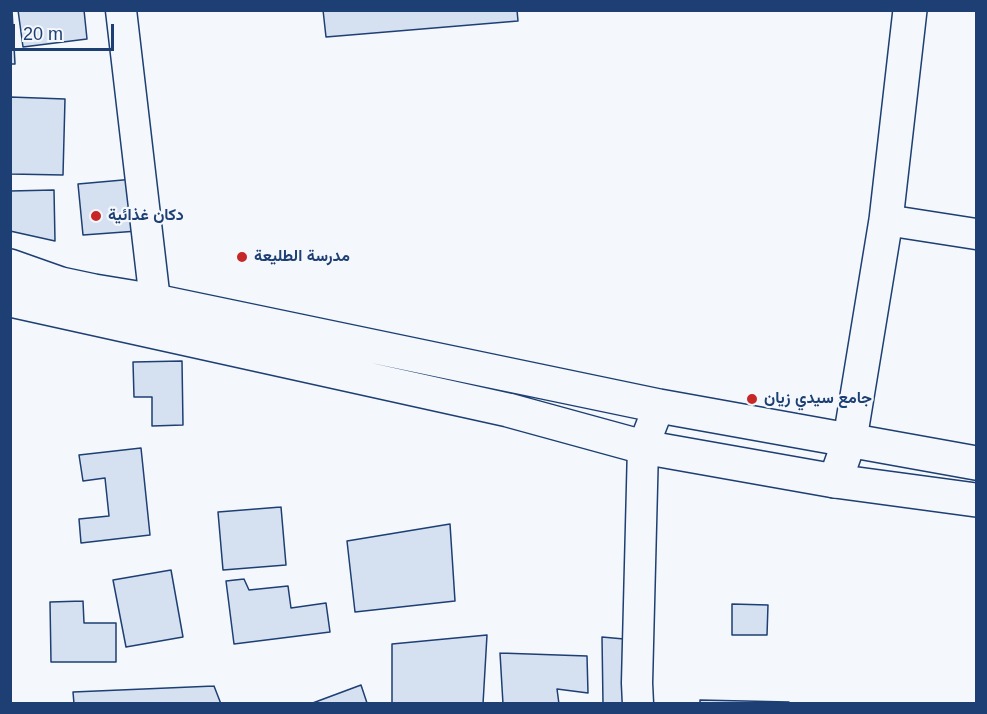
<!DOCTYPE html>
<html>
<head>
<meta charset="utf-8">
<style>
  body { margin:0 }
  #map { position:relative; width:987px; height:714px; overflow:hidden; background:#f4f7fb; font-family:Helvetica,sans-serif }
  canvas { display:block }
  .frame { position:absolute; inset:0; border:12px solid #1d3f73; pointer-events:none }
  .scale { position:absolute; left:12px; top:24px; width:102px; height:27px; box-sizing:border-box; border:3px solid #1d3f73; border-top:0; padding-left:8px; font-size:18px; line-height:21px; white-space:nowrap; color:#1d3f73; -webkit-text-stroke:4px #f4f7fb; paint-order:stroke }
</style>
</head>
<body>
<div id="map">
<canvas width="987" height="714"></canvas>
<div class="frame"></div>
<div class="scale">20 m</div>
</div>
<script>
const context = document.querySelector('canvas').getContext('2d');
context.lineJoin = 'round';
function paint(path, color) {
  context.fillStyle = color;
  context.fill(path, 'evenodd');
}
function shape(rows) {
  const path = new Path2D();
  for (const r of rows) {
    path.moveTo(r[0], r[1]);
    for (let i = 2; i < r.length; i += 2) path.lineTo(r[i], r[i + 1]);
  }
  return path;
}
function stroke(path, color, width, dash) {
  context.strokeStyle = color;
  context.lineWidth = width;
  context.lineCap = dash ? 'butt' : 'round';
  context.setLineDash(dash || []);
  context.stroke(path);
}
function drawText(font, color, halo, rows, align = 'center') {
  context.font = font + ' Helvetica,Vazirmatn,sans-serif';
  context.lineWidth = 4.5;
  context.setLineDash([]);
  context.textBaseline = 'middle';
  context.strokeStyle = halo;
  context.fillStyle = color;
  for (const [text, x, y, turn = 0] of rows) {
    context.save();
    context.translate(x, y);
    context.rotate((+turn || 0) * Math.PI / 180);
    context.textAlign = isNaN(turn) ? turn : align;
    if (halo) context.strokeText(text, 0, 0);
    context.fillText(text, 0, 0);
    context.restore();
  }
}
const building = shape([
  [10,10,12,10,15,64,10,64,10,10],
  [18,10,84,10,87,39,23,47,18,10],
  [323,10,517,10,518,21,326,37,323,10],
  [10,97,65,99,63,175,10,174,10,97],
  [134,179,138,231,83,235,78,184,134,179],
  [54,190,55,241,10,231,10,191,54,190],
  [182,361,183,425,152,426,152,397,134,397,133,362,182,361],
  [141,448,150,535,81,543,79,519,109,516,105,478,83,481,79,455,141,448],
  [281,507,286,565,223,570,218,512,281,507],
  [450,524,455,601,355,612,347,541,450,524],
  [171,570,183,637,126,647,113,580,171,570],
  [244,579,249,590,288,586,291,608,326,603,330,632,234,644,226,581,244,579],
  [83,601,84,623,116,623,116,662,51,662,50,602,83,601],
  [732,604,768,605,767,635,732,635,732,604],
  [487,635,483,704,392,704,392,644,487,635],
  [602,637,624,639,625,704,603,704,602,637],
  [500,653,587,656,588,693,557,689,559,704,503,704,500,653],
  [361,685,367,703,310,704,361,685],
  [214,686,221,704,74,704,73,692,214,686],
  [700,700,789,702,789,704,700,704,700,700]
]);
paint(building, '#d5e0f0');
stroke(building, '#1d3f73', 1.5);
const street = shape([
  [121,10,155,301],
  [886,220,976,234],
  [638,704,637,683,643,447,659,406]
]);
const secondary = shape([
  [835,481,850,439,886,220,910,10]
]);
const primary = shape([
  [10,266,61,284,94,291,155,301,659,406,976,463],
  [10,300,508,410,643,447,835,481,976,500]
]);
stroke(street, '#1d3f73', 33);
stroke(secondary, '#1d3f73', 36);
stroke(primary, '#1d3f73', 36);
stroke(street, '#f4f7fb', 30);
stroke(secondary, '#f4f7fb', 33);
stroke(primary, '#f4f7fb', 33);
for (const [x, y, r, color] of [
  [96,216,6,"#c62828"],
  [242,257,6,"#c62828"],
  [752,399,6,"#c62828"]
]) {
  const dot = new Path2D();
  dot.arc(x, y, r, 0, 2 * Math.PI);
  context.fillStyle = color;
  context.fill(dot);
  stroke(dot, '#f4f7fb', 2);
}
drawText('bold 16px', '#1d3f73', '#f4f7fb', [
  ["دكان غذائية",108,216],
  ["مدرسة الطليعة",254,257],
  ["جامع سيدي زيان",764,399]
], 'left');
</script>
</body>
</html>
